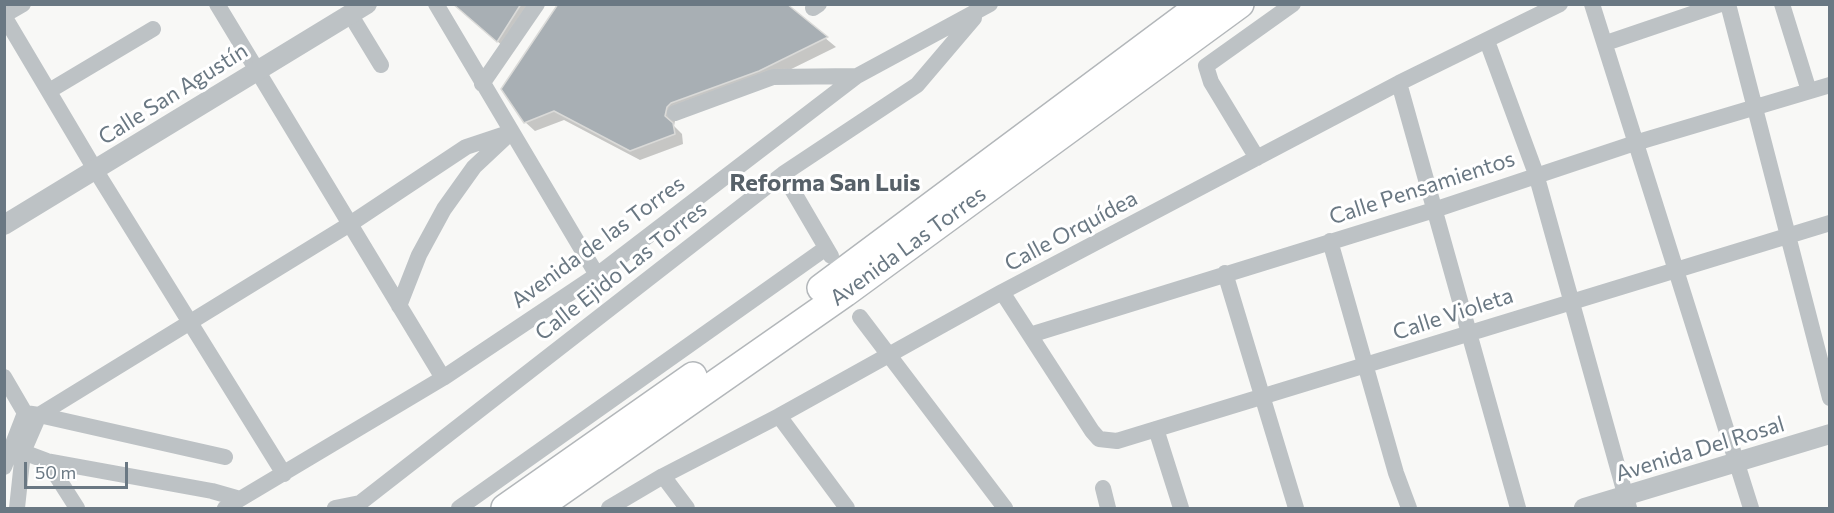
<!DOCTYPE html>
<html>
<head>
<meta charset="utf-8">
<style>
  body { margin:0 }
  #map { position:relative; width:1834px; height:513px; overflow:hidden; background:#f8f8f6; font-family:Commissioner,sans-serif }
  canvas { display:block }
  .frame { position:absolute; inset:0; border:6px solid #6a7883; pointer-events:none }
  .scale { position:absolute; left:24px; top:462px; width:104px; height:27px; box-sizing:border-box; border:3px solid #6a7883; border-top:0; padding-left:8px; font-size:18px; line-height:21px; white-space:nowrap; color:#6a7883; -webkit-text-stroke:4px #fff; paint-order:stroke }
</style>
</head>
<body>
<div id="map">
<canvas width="1834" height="513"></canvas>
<div class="frame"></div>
<div class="scale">50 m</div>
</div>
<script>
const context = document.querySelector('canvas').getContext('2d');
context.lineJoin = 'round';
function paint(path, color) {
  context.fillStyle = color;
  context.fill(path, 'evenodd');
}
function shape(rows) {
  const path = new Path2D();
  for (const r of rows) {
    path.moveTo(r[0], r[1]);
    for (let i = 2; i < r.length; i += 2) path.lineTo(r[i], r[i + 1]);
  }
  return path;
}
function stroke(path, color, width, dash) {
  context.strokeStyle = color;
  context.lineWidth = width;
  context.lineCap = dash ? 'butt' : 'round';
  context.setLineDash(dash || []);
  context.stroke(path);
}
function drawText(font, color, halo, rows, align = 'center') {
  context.font = font + ' Commissioner,sans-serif';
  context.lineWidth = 6;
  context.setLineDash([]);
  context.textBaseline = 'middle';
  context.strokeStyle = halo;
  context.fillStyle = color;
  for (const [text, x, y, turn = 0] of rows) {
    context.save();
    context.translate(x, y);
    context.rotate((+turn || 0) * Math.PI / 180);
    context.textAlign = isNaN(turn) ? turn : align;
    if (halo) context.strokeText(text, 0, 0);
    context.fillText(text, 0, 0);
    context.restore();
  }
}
paint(shape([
  [456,4,537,4,507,50],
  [784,4,836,47,769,80,676,116,674,126,682,134,683,144,640,160,564,120,535,131,525,122]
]), '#0003');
const building = shape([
  [453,4,521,4,497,42,453,4],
  [558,4,787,4,828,37,759,71,671,103,667,107,665,116,673,123,675,134,630,151,554,111,524,123,501,89,558,4]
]);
paint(building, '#a8afb4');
stroke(building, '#dadad8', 1.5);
const trunk = shape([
  [821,288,1202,4],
  [505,508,693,376],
  [537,508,845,293,1240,4]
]);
stroke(trunk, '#b3b7ba', 30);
stroke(shape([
  [217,4,443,378],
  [436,4,597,275],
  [1592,4,1751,508],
  [1728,4,1830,398],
  [1782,4,1809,91],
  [813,8,819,4],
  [350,14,381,65],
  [4,15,23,4],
  [4,16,96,171,284,474],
  [1487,41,1536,174,1629,508],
  [1606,43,1721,4],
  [1399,83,1518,508],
  [482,84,537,4],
  [49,91,153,29],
  [675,113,773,77,857,76],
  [1257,158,1211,82,1206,66,1293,4],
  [783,174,831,256],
  [1330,241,1396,473,1409,508],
  [1225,273,1296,508],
  [1002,292,1092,431,1099,439,1117,441,1830,223],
  [399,306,419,255,444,209,474,167,506,137],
  [860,317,1005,508],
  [1030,335,1434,210,1635,143,1830,85],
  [4,377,25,413],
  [25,413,39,415,350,224,466,147,511,132],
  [779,416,847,508],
  [1156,429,1181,508],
  [23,452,47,461,212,491,240,499],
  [47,461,77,508],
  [4,467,25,413],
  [663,476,687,508],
  [1103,488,1108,508],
  [17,508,23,452,39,415,225,457],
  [225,508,443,378,597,275,857,76,990,4],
  [335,508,360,503,783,174,917,85,974,18],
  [459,508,826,248],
  [609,508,663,476,779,416,1002,292,1399,83,1560,4]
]), '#bdc2c5', 16);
stroke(shape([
  [4,225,367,4],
  [1584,508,1830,434]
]), '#bdc2c5', 20);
stroke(trunk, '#fff', 27);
drawText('22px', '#6a7883', '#fff', [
  ["Calle San Agustín",173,94,-32],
  ["Calle Pensamientos",1422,188,-18],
  ["Calle Orquídea",1071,231,-28],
  ["Avenida de las Torres",598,242,-36],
  ["Avenida Las Torres",908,246,-36],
  ["Calle Ejido Las Torres",621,271,-38],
  ["Calle Violeta",1453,314,-18],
  ["Avenida Del Rosal",1700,449,-17]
]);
drawText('bold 24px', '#576169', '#fff', [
  ["Reforma San Luis",825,183]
]);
</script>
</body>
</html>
